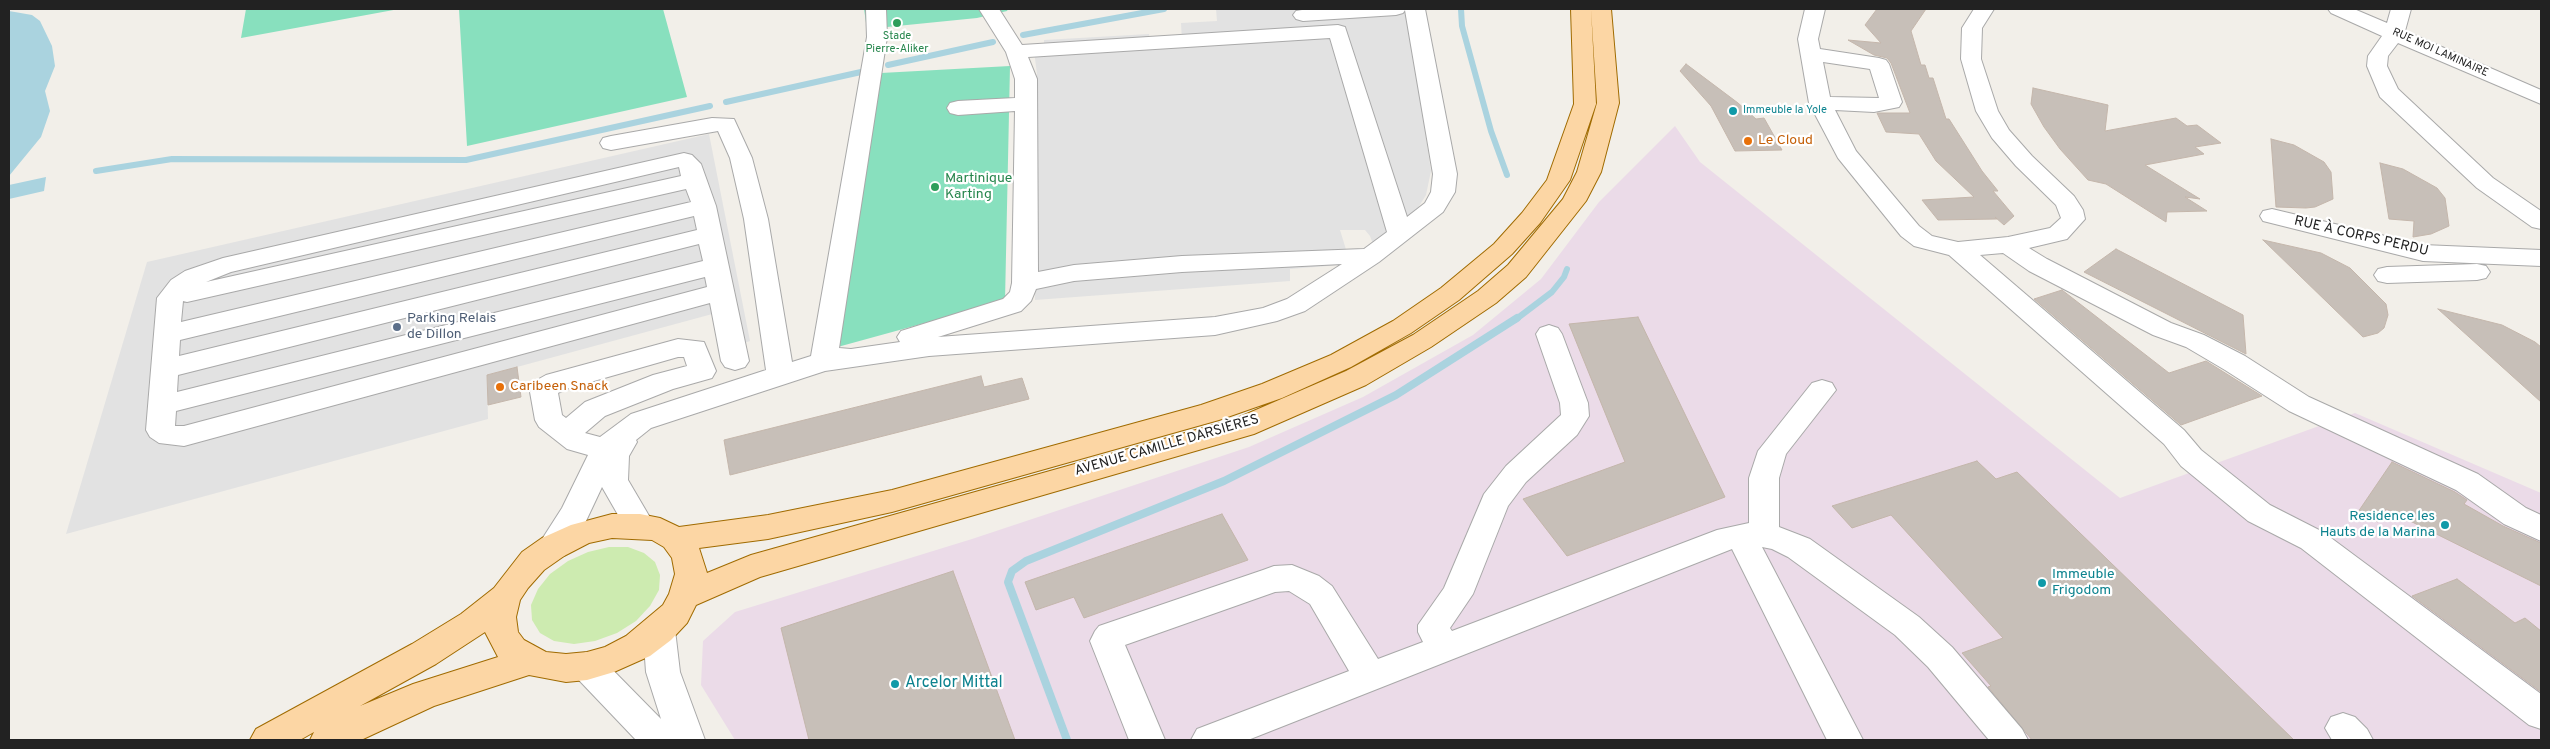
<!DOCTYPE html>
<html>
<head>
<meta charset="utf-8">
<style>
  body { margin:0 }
  #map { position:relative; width:2550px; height:749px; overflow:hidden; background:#f2efe9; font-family:Overpass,sans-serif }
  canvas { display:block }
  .frame { position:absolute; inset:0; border:10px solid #222; pointer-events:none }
</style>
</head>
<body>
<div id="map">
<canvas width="2550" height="749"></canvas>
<div class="frame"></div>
</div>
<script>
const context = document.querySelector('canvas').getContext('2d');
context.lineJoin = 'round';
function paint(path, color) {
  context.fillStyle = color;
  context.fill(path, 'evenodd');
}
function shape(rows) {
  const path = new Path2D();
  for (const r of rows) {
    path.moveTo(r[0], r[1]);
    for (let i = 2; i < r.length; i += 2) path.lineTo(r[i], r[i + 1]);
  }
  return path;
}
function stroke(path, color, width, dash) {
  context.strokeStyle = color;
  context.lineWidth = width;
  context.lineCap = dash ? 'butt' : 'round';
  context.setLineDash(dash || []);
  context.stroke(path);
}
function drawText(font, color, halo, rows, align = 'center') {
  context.font = font + ' Overpass,sans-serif';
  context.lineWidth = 4.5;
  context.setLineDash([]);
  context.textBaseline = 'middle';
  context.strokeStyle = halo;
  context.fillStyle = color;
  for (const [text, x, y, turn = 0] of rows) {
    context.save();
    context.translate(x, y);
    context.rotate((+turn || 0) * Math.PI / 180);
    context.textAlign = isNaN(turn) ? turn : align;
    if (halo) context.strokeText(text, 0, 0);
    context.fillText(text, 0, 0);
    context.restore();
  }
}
paint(shape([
  [1675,126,1700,162,2120,498,2355,413,2541,493,2541,740,735,740,701,685,703,641,735,612,972,539,1249,447,1363,397,1473,335,1541,279,1599,202]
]), '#ebdbe8');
paint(shape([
  [609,547,628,547,644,553,655,562,660,575,659,590,650,606,636,621,617,633,595,641,574,644,554,641,540,633,532,620,531,605,538,589,550,574,568,561,588,552]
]), '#cdebb0');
paint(shape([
  [246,9,399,9,241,38],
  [459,9,663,9,687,97,467,146],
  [864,9,1008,9,1007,11,977,18,867,29],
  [1010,66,1005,301,834,348,881,73]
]), '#88e0be');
paint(shape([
  [1216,9,1407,9,1431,171,1426,195,1416,211,1373,244,1370,236,1365,230,1340,230,1348,256,1338,256,1340,265,1290,269,1290,281,1035,300,1037,74,1034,51,1044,50,1044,40,1149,34,1150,44,1182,41,1181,23,1217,21],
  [709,134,750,341,725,350,716,313,517,367,487,375,488,419,66,534,147,262]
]), '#e2e2e2');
paint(shape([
  [9,11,32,15,40,21,52,46,55,66,45,91,50,111,41,137,9,176],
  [46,177,44,191,9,199,9,185]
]), '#aad3df');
stroke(shape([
  [1461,9,1462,26,1491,131,1507,175],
  [1023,35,1164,9],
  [888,65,993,42],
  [726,102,861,72],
  [96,171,172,159,466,160,710,106],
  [1515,320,1552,292,1564,277,1567,269]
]), '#aad3df', 6);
stroke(shape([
  [1067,740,1008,582,1012,571,1026,561,1224,481,1396,395,1517,318]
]), '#aad3df', 8);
const building = shape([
  [1877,9,1926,9,1911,31,1921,65,1925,65,1929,78,1933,78,1946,119,1949,119,1982,171,1998,191,1993,191,2014,216,2004,225,1995,217,1997,219,1938,220,1922,200,1974,197,1936,161,1919,134,1886,132,1877,113,1910,113,1891,63,1887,58,1874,55,1848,40,1881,43,1865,25,1877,9],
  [1686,64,1738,103,1756,119,1764,118,1782,150,1735,151,1711,106,1680,71,1686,64],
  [2033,88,2108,105,2105,131,2176,118,2187,126,2197,125,2221,143,2195,147,2204,154,2145,165,2200,199,2185,197,2207,211,2167,212,2166,222,2106,184,2088,180,2060,149,2044,127,2031,104,2033,88],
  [2271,139,2294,145,2324,162,2331,172,2333,199,2315,207,2306,208,2276,207,2271,139],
  [2380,163,2403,169,2437,188,2445,198,2449,226,2431,234,2413,237,2414,221,2389,219,2380,163],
  [2263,240,2321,253,2350,268,2386,304,2388,315,2384,328,2378,333,2363,337,2263,240],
  [2116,249,2243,315,2246,354,2084,272,2116,249],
  [2062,290,2169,373,2206,361,2262,396,2181,425,2034,299,2062,290],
  [2438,309,2502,325,2535,342,2541,347,2541,402,2438,309],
  [1638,317,1725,497,1567,556,1523,499,1625,462,1569,324,1638,317],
  [517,367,521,397,488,405,487,375,517,367],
  [981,376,984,387,1022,378,1029,399,730,475,724,440,981,376],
  [1977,461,1996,479,2017,472,2294,740,2032,740,1988,687,1991,686,1962,653,2003,638,1891,515,1852,528,1832,506,1977,461],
  [2392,462,2455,492,2467,500,2464,504,2503,526,2541,543,2541,586,2386,509,2378,522,2358,512,2392,462],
  [1222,514,1248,560,1084,618,1074,597,1036,610,1025,582,1222,514],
  [953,571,1015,740,809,740,781,628,953,571],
  [2457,579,2515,623,2525,618,2541,631,2541,692,2412,596,2457,579]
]);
paint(building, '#c7bfb8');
stroke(building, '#c4b6ab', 1);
const minor = shape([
  [866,9,886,9,887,37,839,348,851,349,900,342,897,337,901,331,1003,299,1010,292,1012,283,1015,111,958,115,950,113,947,108,950,103,958,101,1015,98,1015,79,1006,52,979,9,999,9,1022,45,1338,25,1345,27,1407,217,1425,203,1431,192,1433,174,1405,10,1403,13,1396,15,1303,21,1296,19,1293,15,1296,11,1308,9,1425,9,1457,174,1455,192,1443,212,1379,262,1305,311,1277,321,1215,335,929,356,825,371,651,428,636,440,637,442,629,456,628,480,655,526,651,534,640,538,629,534,602,487,586,521,564,556,553,559,542,556,537,547,562,508,588,455,567,449,539,427,535,420,530,392,537,380,546,375,678,339,704,342,716,371,712,378,673,389,605,416,585,433,600,437,631,414,766,370,744,219,730,158,718,131,611,150,603,148,600,143,603,138,611,136,712,118,734,119,752,158,768,219,792,362,811,356,867,37,866,9],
  [1330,38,1387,232,1364,249,1182,256,1074,265,1038,272,1037,79,1028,57,1330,38],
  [1342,264,1287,299,1263,308,1215,317,938,337,1021,311,1031,301,1036,289,1074,281,1182,272,1342,264],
  [678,357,684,357,687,366,653,375,585,402,566,418,562,415,558,393,566,389,678,357],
  [1805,9,1825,9,1818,39,1820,49,1879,58,1886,60,1889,64,1902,102,1899,107,1874,112,1835,110,1856,151,1919,226,1932,236,1958,242,2008,237,2050,228,2061,218,2056,205,2016,166,1992,138,1976,111,1961,59,1962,28,1974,9,1994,9,1982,28,1981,59,1998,111,2009,130,2032,156,2074,196,2083,210,2085,219,2067,239,2029,248,2047,259,2171,323,2204,335,2245,356,2309,397,2478,474,2526,508,2541,515,2541,541,2504,524,2456,490,2289,411,2225,370,2186,347,2153,335,2029,271,2003,253,1980,255,2184,430,2201,450,2270,505,2323,532,2541,694,2541,729,2529,725,2301,548,2248,521,2181,466,2164,444,1949,255,1914,246,1901,236,1838,158,1809,103,1798,39,1805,9],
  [1823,62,1870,69,1879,98,1830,97,1823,62],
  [2328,9,2354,9,2387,23,2391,9,2411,9,2405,31,2541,90,2541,104,2398,43,2388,56,2387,66,2398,89,2493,178,2541,211,2541,229,2532,227,2477,188,2380,97,2367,66,2368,56,2382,36,2331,13,2328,9],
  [684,153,692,155,701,164,716,206,749,361,745,367,735,370,725,367,721,361,710,303,184,446,159,443,150,437,146,430,157,298,171,280,185,271,223,258,684,153],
  [679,167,681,176,206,282,231,272,679,167],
  [686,189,691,202,181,322,183,301,187,302,686,189],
  [694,216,697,230,179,356,180,340,694,216],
  [699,244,703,261,177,392,178,375,699,244],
  [705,277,707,287,184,426,175,426,176,411,705,277],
  [2272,209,2423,245,2541,250,2541,266,2423,261,2263,221,2260,216,2263,211,2272,209],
  [2477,264,2486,266,2490,272,2486,278,2477,280,2387,283,2378,281,2374,275,2378,269,2387,267,2477,264],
  [1549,325,1558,328,1562,334,1588,403,1589,416,1577,435,1526,482,1508,506,1473,594,1450,628,1452,631,1717,530,1749,523,1749,478,1758,451,1812,383,1822,380,1832,383,1836,390,1786,454,1779,478,1779,527,1810,539,1919,617,1952,647,2022,729,2028,740,1989,740,1928,667,1895,635,1788,557,1772,549,1762,547,1863,740,1827,740,1732,549,1248,740,1191,740,1197,729,1349,671,1310,604,1289,591,1275,592,1125,645,1165,740,1129,740,1090,641,1095,631,1099,626,1263,570,1274,566,1292,565,1319,576,1332,586,1378,659,1423,642,1418,632,1418,625,1444,588,1484,494,1506,466,1561,415,1560,403,1536,334,1540,328,1549,325],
  [659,617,671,620,675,630,680,672,705,740,636,740,575,676,570,666,575,656,587,652,599,656,661,719,646,672,643,630,647,620,659,617],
  [2343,713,2355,717,2367,729,2373,740,2332,740,2325,728,2331,717,2343,713]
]);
const major = shape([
  [1571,9,1591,9,1596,104,1570,180,1540,223,1512,254,1459,300,1411,333,1351,367,1282,398,1219,420,892,512,768,539,699,548,707,573,751,555,1235,419,1346,371,1413,335,1478,291,1508,265,1563,199,1577,172,1597,103,1591,9,1611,9,1619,103,1601,172,1586,201,1526,277,1496,303,1431,347,1366,385,1254,434,760,577,696,605,687,623,671,640,650,656,614,672,587,680,566,682,529,675,434,706,361,740,310,740,314,732,300,740,250,740,256,729,412,644,461,614,494,588,522,552,542,538,571,525,612,514,640,514,660,518,679,527,768,515,892,490,1201,405,1262,384,1331,355,1393,321,1441,288,1494,244,1522,213,1547,180,1574,104,1571,9],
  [612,538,652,540,664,547,672,558,675,574,669,594,663,605,626,636,605,647,587,652,566,654,546,652,524,640,518,632,516,617,520,600,528,588,544,570,564,556,589,543,612,538],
  [485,632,498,657,413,684,360,706,436,664,485,632]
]);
stroke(minor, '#a9a9a9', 2);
stroke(major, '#a06b00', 2);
paint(minor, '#fff');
paint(major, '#fcd6a4');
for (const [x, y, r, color] of [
  [897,23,5,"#2e9e5b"],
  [1733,111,5,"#0f9aa8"],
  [1748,141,5,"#e8710a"],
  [935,187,5,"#2e9e5b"],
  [397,327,5,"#5c6f8a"],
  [500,387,5,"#e8710a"],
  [2445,525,5,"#0f9aa8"],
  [2042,583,5,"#0f9aa8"],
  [895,684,5,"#0f9aa8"]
]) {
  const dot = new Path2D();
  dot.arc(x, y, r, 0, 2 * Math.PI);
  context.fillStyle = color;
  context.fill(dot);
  stroke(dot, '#fff', 2);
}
drawText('11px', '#27864d', '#fff', [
  ["Stade",897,37],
  ["Pierre-Aliker",897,50]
]);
drawText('11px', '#222', '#fff', [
  ["RUE MOI LAMINAIRE",2440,53,24]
]);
drawText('11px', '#0d838f', '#fff', [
  ["Immeuble la Yole",1743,111]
], 'left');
drawText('14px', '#c56008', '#fff', [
  ["Le Cloud",1758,141],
  ["Caribeen Snack",510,387]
], 'left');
drawText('14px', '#27864d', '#fff', [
  ["Martinique",945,179],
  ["Karting",945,195]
], 'left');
drawText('14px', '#222', '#fff', [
  ["RUE À CORPS PERDU",2361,237,13],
  ["AVENUE CAMILLE DARSIÈRES",1167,446,-16]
]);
drawText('14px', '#4e5e75', '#fff', [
  ["Parking Relais",407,319],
  ["de Dillon",407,335]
], 'left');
drawText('14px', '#0d838f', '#fff', [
  ["Residence les",2435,517],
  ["Hauts de la Marina",2435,533],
  ["Immeuble",2052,575,"left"],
  ["Frigodom",2052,591,"left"]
], 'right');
drawText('16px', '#0d838f', '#fff', [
  ["Arcelor Mittal",905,684]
], 'left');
</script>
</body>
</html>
